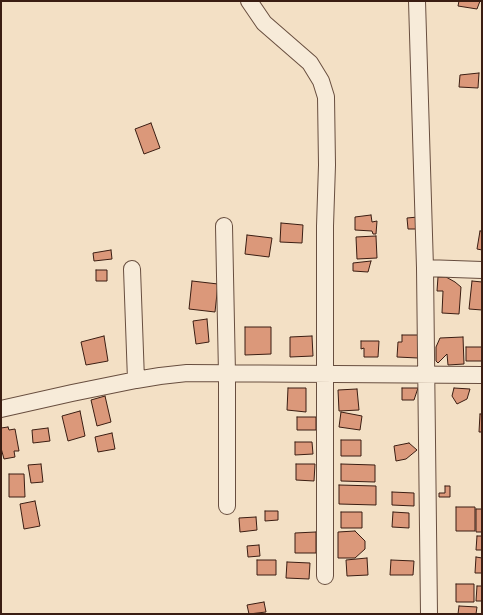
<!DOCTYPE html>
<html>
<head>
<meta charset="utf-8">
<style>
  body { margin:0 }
  #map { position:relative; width:483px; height:615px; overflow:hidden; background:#f3e0c5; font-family:Alegreya,serif }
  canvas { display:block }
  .frame { position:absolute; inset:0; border:2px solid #3a1d12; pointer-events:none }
</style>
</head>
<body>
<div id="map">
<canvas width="483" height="615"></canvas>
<div class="frame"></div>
</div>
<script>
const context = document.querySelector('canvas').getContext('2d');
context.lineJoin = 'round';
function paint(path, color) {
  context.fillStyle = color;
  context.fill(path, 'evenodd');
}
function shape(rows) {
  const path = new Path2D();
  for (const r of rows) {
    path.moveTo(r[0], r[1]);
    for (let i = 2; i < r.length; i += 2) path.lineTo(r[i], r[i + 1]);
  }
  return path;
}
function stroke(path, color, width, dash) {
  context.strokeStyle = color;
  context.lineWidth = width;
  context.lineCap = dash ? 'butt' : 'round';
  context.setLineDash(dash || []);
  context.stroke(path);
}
const building = shape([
  [459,1,480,1,477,9,458,6,459,1],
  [479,73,478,88,459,87,460,75,479,73],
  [151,123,160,148,144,154,135,129,151,123],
  [371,215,372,222,377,221,376,234,373,234,372,231,355,230,355,217,371,215],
  [418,217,419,229,408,229,407,218,418,217],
  [281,223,303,225,302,243,280,242,281,223],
  [480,231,482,231,482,250,477,249,480,231],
  [247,235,272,238,269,257,245,254,247,235],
  [376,236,377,258,357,259,356,237,376,236],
  [111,250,112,259,94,261,93,253,111,250],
  [371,261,368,272,353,271,353,263,371,261],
  [96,270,107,270,107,281,96,281,96,270],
  [438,277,446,277,455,282,461,287,459,314,442,313,443,291,437,291,438,277],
  [192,281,218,284,215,312,189,309,192,281],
  [472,281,482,282,482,310,469,309,472,281],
  [207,319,209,342,196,344,193,321,207,319],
  [245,327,271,327,271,354,245,355,245,327],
  [402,335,419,335,418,358,397,357,398,342,402,342,402,335],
  [104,336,108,361,86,365,81,342,104,336],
  [312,336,313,356,290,357,290,337,312,336],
  [463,337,464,364,448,365,447,354,438,363,436,361,436,347,440,338,463,337],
  [361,341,379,341,378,357,364,357,364,348,361,349,361,341],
  [466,347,482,347,482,361,466,361,466,347],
  [288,388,306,388,306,412,287,410,288,388],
  [402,388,418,388,414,400,402,400,402,388],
  [454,388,470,389,467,399,457,404,452,396,454,388],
  [357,389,359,410,339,411,338,390,357,389],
  [105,396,111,422,97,426,91,400,105,396],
  [80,411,85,436,68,441,62,416,80,411],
  [341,412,362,416,360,430,339,427,341,412],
  [480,414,482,414,482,432,479,432,480,414],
  [297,417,316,417,316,430,297,430,297,417],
  [8,427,9,430,15,429,19,451,14,451,15,457,4,459,1,448,1,428,8,427],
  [48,428,50,441,33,443,32,430,48,428],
  [112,433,115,449,98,452,95,437,112,433],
  [341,440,361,440,361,456,341,456,341,440],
  [295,442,312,442,313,454,295,455,295,442],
  [409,443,417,450,406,459,396,461,394,446,409,443],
  [41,464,43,482,31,483,28,465,41,464],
  [296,464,315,464,314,481,296,480,296,464],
  [341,464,375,465,375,482,341,481,341,464],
  [9,474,24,474,25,497,9,497,9,474],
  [339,485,376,486,376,505,339,504,339,485],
  [445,486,450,486,450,497,439,497,439,493,445,493,445,486],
  [392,492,414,493,414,506,392,505,392,492],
  [35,501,40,526,24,529,20,504,35,501],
  [456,507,475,507,475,531,456,531,456,507],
  [476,509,482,509,482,532,476,532,476,509],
  [265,511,278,511,278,520,265,521,265,511],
  [341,512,362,512,362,528,341,528,341,512],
  [393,512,409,513,409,528,392,527,393,512],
  [256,517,257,530,240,532,239,518,256,517],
  [355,531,365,541,365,549,355,558,338,558,338,532,355,531],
  [316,532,316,553,295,553,295,533,316,532],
  [477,536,482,536,482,550,476,550,477,536],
  [259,545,260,556,248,557,247,546,259,545],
  [476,557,482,558,482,573,475,573,476,557],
  [367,558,368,575,347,576,346,560,367,558],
  [257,560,276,560,276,575,257,575,257,560],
  [391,560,414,561,413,575,390,575,391,560],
  [287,562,310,563,309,579,286,578,287,562],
  [456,584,474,584,474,602,456,602,456,584],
  [477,586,482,586,482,601,476,601,477,586],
  [264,602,266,612,249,614,247,605,264,602],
  [459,606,477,607,476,614,458,614,459,606]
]);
paint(building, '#db987a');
stroke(building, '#3a1d12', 1);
const minor = shape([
  [249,1,264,23,310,63,321,81,326,97,327,165,325,226,325,576],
  [417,1,425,268,429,614],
  [224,226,227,374,227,506],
  [425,268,482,270],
  [132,269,136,380],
  [1,409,72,393,136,380,160,376,187,373,482,375]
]);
stroke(minor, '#684e3f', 18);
stroke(minor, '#f7ebd9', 16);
</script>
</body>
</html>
